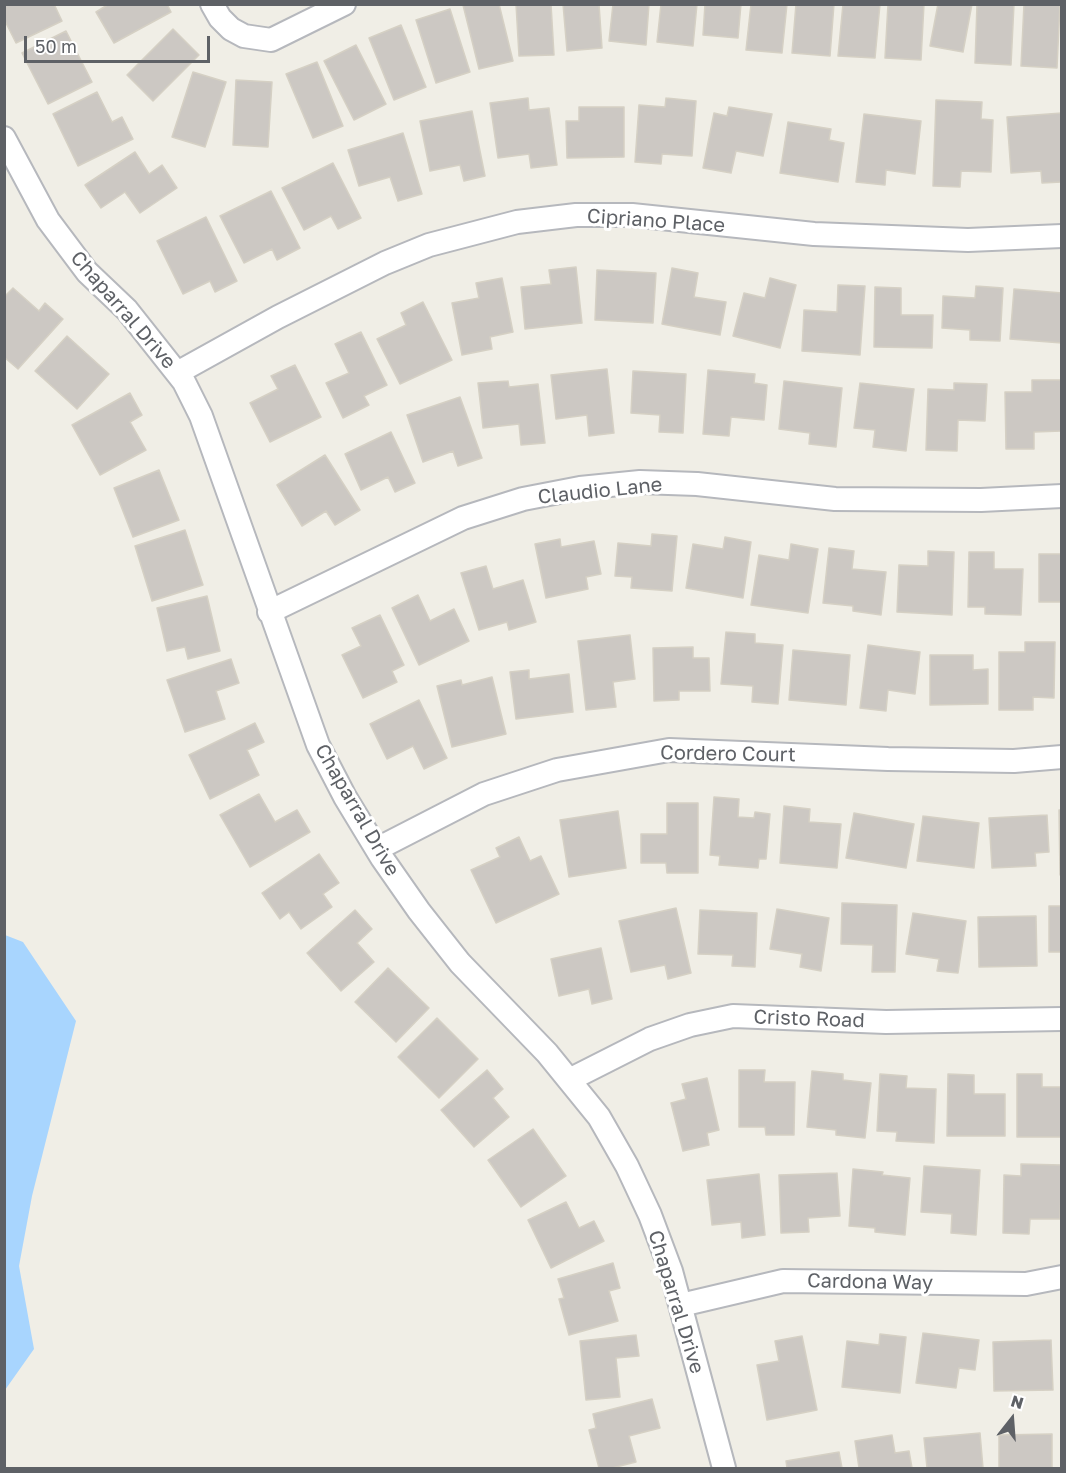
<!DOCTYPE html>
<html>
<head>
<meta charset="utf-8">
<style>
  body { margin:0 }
  #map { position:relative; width:1066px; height:1473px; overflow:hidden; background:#f0eee6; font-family:"Golos Text",sans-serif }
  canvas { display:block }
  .frame { position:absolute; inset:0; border:6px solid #5e6166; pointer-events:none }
  .north { position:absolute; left:982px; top:1389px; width:60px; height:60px; -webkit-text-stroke:4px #fff; paint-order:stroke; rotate:17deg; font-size:16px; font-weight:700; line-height:24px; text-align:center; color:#5e6166 }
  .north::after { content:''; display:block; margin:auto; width:21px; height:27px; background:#5e6166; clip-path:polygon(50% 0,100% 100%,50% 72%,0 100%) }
  .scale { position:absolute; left:24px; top:36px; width:186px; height:27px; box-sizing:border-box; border:3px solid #5e6166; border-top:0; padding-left:8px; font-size:18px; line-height:21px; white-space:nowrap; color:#5e6166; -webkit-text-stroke:4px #fff; paint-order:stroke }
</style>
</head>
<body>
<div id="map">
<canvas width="1066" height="1473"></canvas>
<div class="frame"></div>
<div class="north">N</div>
<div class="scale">50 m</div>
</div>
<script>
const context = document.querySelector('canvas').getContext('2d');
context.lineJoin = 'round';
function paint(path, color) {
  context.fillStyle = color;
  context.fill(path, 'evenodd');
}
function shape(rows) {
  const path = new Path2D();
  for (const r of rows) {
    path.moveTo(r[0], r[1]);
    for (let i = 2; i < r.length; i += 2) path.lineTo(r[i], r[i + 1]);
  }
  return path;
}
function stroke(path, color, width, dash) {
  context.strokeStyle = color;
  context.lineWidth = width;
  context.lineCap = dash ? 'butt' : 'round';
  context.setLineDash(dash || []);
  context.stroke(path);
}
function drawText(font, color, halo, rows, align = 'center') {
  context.font = font + ' "Golos Text",sans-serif';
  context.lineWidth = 6;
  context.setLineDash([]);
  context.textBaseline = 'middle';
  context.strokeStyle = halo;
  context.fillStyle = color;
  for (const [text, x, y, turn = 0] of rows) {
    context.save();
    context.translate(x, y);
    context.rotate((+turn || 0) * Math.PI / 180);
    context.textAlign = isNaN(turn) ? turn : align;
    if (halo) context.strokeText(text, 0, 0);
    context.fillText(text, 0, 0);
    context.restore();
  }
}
paint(shape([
  [5,935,23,942,76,1021,32,1196,19,1266,34,1349,5,1390]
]), '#a8d5fe');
const building = shape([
  [4,4,54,4,62,21,16,43,4,19,4,4],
  [109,4,167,4,171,12,114,43,96,12,109,4],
  [499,4,513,61,479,69,463,5,499,4],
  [516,4,551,4,554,55,519,56,516,4],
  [563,4,599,4,602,48,567,51,563,4],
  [613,4,649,4,646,45,609,41,613,4],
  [661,4,697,4,693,46,657,42,661,4],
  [705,4,741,4,738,38,703,35,705,4],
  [751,4,787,4,782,53,746,50,751,4],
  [796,4,834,4,830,56,792,53,796,4],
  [843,4,880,4,875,58,838,56,843,4],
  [888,4,924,4,921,60,885,58,888,4],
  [938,4,972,4,963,52,930,46,938,4],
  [977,4,1014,4,1011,65,975,63,977,4],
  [1024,4,1060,4,1057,68,1021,66,1024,4],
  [450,9,470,72,436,83,416,20,450,9],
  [401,25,426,87,394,100,369,38,401,25],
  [173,29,199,55,153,101,127,75,173,29],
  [66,31,92,82,48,104,22,53,66,31],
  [356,45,386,104,354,120,324,61,356,45],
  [317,62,343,126,313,138,286,74,317,62],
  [193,72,226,82,205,147,172,137,193,72],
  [236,80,272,82,268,147,233,145,236,80],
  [97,92,112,122,122,117,133,139,78,166,53,114,97,92],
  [528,98,529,110,549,108,557,165,531,168,529,154,498,158,490,103,528,98],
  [666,98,696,101,692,156,662,154,661,164,635,162,639,105,665,107,666,98],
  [936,100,982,102,981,119,993,120,991,172,961,171,960,187,933,186,936,100],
  [579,107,624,107,624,157,567,158,566,121,579,121,579,107],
  [729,107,772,114,763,156,736,151,731,173,703,168,714,113,727,116,729,107],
  [472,111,485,176,464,181,460,165,430,171,420,121,472,111],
  [1062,113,1062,182,1042,183,1041,171,1011,173,1007,117,1062,113],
  [864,114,921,121,915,174,886,170,885,185,856,182,864,114],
  [788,122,831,129,829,140,844,143,838,182,780,173,788,122],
  [403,133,422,194,398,201,390,177,359,186,348,150,403,133],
  [135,152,149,174,162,165,177,188,140,213,125,192,101,208,85,185,135,152],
  [333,163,361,218,338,229,331,216,304,230,282,188,333,163],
  [271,191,300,248,277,260,272,249,244,263,220,216,271,191],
  [206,217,237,281,215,292,210,281,183,294,157,241,206,217],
  [576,267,582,323,525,329,521,287,551,284,549,270,576,267],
  [672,268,698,273,694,297,726,302,720,335,662,324,672,268],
  [597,270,656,273,653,323,595,320,597,270],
  [502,278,513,332,490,337,492,349,462,355,452,303,479,298,476,283,502,278],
  [770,278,796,285,780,348,733,336,744,293,765,298,770,278],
  [838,285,865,286,860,355,802,351,804,310,837,312,838,285],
  [976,286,1003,288,1000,341,970,340,970,330,942,328,943,296,975,298,976,286],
  [875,287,901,288,901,315,933,315,932,348,874,347,875,287],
  [13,288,39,311,45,303,63,319,18,369,4,357,4,297,13,288],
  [1014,289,1062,293,1062,343,1010,339,1014,289],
  [423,302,452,360,400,384,377,339,406,325,401,313,423,302],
  [361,332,387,385,364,396,369,405,343,418,326,383,349,373,335,344,361,332],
  [67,336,109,374,77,409,35,371,67,336],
  [295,365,321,417,270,442,250,403,278,389,271,376,295,365],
  [607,369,614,433,589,436,587,415,556,419,551,375,607,369],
  [708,370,755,374,754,383,767,385,764,420,731,417,729,436,703,434,708,370],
  [633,371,686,374,683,433,659,432,660,415,631,413,633,371],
  [1032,380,1062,380,1062,431,1034,432,1034,449,1006,449,1005,392,1032,392,1032,380],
  [508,381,509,387,538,384,545,443,521,445,519,424,483,428,478,383,508,381],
  [784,381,842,388,836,447,809,444,810,433,779,429,784,381],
  [860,383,914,389,906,451,873,447,875,430,854,428,860,383],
  [954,383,987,384,985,421,958,420,957,451,926,450,928,389,954,390,954,383],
  [130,393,142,415,130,422,146,450,100,475,72,425,130,393],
  [460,397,482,458,458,466,453,451,423,462,407,415,460,397],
  [391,432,415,483,395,492,388,477,361,490,345,454,391,432],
  [325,455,360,510,335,525,326,511,302,526,277,485,325,455],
  [159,470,179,520,133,537,114,488,159,470],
  [185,530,203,585,152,601,135,546,185,530],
  [652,534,677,536,672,591,631,588,632,577,615,576,618,543,651,546,652,534],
  [725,537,751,542,743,598,686,588,693,544,723,549,725,537],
  [560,539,561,547,594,541,601,574,586,577,588,589,546,598,535,544,560,539],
  [791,544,818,549,808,613,751,605,759,555,789,560,791,544],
  [829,548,854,551,852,569,886,572,881,615,853,611,853,606,823,603,829,548],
  [928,551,954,552,952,615,897,612,899,565,928,566,928,551],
  [969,552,994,552,994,569,1023,569,1021,615,985,614,985,607,968,607,969,552],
  [1039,554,1062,554,1062,602,1039,602,1039,554],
  [486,566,493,589,523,580,536,622,509,630,507,622,479,630,461,573,486,566],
  [418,595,430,621,454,609,469,641,419,665,392,608,418,595],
  [207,596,220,651,188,659,185,647,167,651,157,608,207,596],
  [380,615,404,665,392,671,397,682,363,698,342,655,361,646,352,628,380,615],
  [726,632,755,634,755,643,783,645,778,704,752,702,753,686,721,684,726,632],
  [630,635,635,679,613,682,616,707,586,710,578,641,630,635],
  [1025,642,1055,642,1054,698,1033,697,1033,710,999,710,999,652,1025,652,1025,642],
  [868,645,920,652,915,694,888,690,886,711,860,708,868,645],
  [693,647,693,658,709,658,710,691,679,691,679,700,654,701,653,648,693,647],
  [793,650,850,655,846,705,789,700,793,650],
  [930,655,973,655,973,670,988,669,988,704,930,705,930,655],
  [231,659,239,683,216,691,225,719,185,732,167,680,231,659],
  [529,670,529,679,569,674,573,712,516,719,510,672,529,670],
  [492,677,506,734,452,747,437,686,461,680,462,685,492,677],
  [419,700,447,758,424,769,413,746,387,759,370,724,419,700],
  [255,723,264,742,247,750,259,775,210,799,189,755,255,723],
  [259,794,275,822,297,810,310,832,250,867,220,815,259,794],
  [714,797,739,799,738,817,754,818,755,812,770,814,766,859,759,859,758,868,719,865,720,856,710,855,714,797],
  [667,803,698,803,698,873,667,873,666,863,641,863,641,834,667,834,667,803],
  [784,806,810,809,809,822,841,824,837,868,780,863,784,806],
  [1059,810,1062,810,1062,875,1060,875,1059,810],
  [618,811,626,868,569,877,560,820,618,811],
  [854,813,914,824,906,868,846,858,854,813],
  [1047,815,1049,852,1035,853,1036,866,992,868,989,818,1047,815],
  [923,816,979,823,974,868,917,861,923,816],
  [519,837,530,861,541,856,559,894,496,923,471,870,500,857,496,848,519,837],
  [319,854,339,883,323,894,332,907,301,929,289,912,280,919,262,893,319,854],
  [842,903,897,905,895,972,872,972,873,945,841,944,842,903],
  [1049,906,1062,906,1062,952,1049,952,1049,906],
  [676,908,691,973,668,979,665,965,631,972,619,921,676,908],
  [777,909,829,918,821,971,800,967,802,954,770,949,777,909],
  [355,910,372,929,357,943,374,962,341,991,307,953,355,910],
  [700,910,757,913,755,967,732,966,733,955,698,954,700,910],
  [913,913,966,921,958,973,937,971,939,959,906,954,913,913],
  [1036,916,1037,966,979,967,978,917,1036,916],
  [601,948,612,999,592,1004,589,989,559,996,551,959,601,948],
  [388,968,429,1008,396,1042,355,1002,388,968],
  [437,1018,478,1059,439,1098,398,1057,437,1018],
  [487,1070,503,1089,493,1098,509,1117,474,1147,441,1110,487,1070],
  [739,1070,765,1070,764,1082,795,1082,794,1135,766,1135,765,1127,739,1127,739,1070],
  [812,1071,843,1074,843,1080,871,1083,865,1138,836,1135,836,1130,807,1127,812,1071],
  [880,1074,907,1076,906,1088,936,1089,934,1143,896,1141,897,1132,877,1131,880,1074],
  [948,1074,974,1075,974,1094,1005,1094,1005,1136,947,1136,948,1074],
  [1017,1074,1042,1074,1042,1087,1062,1087,1062,1137,1017,1137,1017,1074],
  [707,1078,719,1130,707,1133,709,1145,683,1151,671,1103,686,1099,682,1084,707,1078],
  [533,1129,566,1176,521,1207,488,1160,533,1129],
  [1021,1164,1062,1165,1060,1219,1030,1219,1029,1234,1003,1233,1004,1175,1021,1176,1021,1164],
  [924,1166,980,1170,976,1235,951,1233,952,1214,921,1212,924,1166],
  [853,1169,883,1172,882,1175,910,1178,905,1235,875,1232,875,1228,849,1226,853,1169],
  [837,1173,840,1216,808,1218,809,1232,781,1233,779,1175,837,1173],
  [759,1174,765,1235,742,1238,741,1222,712,1225,707,1180,759,1174],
  [566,1202,579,1228,594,1221,604,1241,551,1268,528,1220,566,1202],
  [613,1263,620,1288,609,1291,618,1321,569,1335,559,1299,564,1298,558,1279,613,1263],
  [923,1333,979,1340,975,1370,959,1368,956,1388,916,1383,923,1333],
  [880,1334,906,1337,900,1393,842,1387,847,1341,879,1345,880,1334],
  [636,1335,639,1356,616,1358,620,1397,586,1400,580,1341,636,1335],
  [802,1336,817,1410,767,1420,757,1365,779,1361,775,1341,802,1336],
  [1051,1340,1053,1390,994,1391,993,1342,1051,1340],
  [652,1399,660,1428,629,1436,636,1462,612,1468,599,1468,589,1430,596,1428,593,1414,652,1399],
  [980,1433,983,1468,927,1468,924,1438,980,1433],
  [1052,1434,1052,1468,999,1468,999,1435,1052,1434],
  [892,1435,895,1453,909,1451,912,1468,859,1468,855,1441,892,1435],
  [839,1452,842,1468,787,1468,786,1461,839,1452]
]);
paint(building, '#ccc8c3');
stroke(building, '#d5d0c4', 1.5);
const minor = shape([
  [212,4,220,18,231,29,244,36,271,40,344,4],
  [4,138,48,220,87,272,127,310,184,382,201,416,318,745,345,797,382,858,419,911,460,963,547,1053,599,1117,627,1166,650,1215,671,1271,724,1468],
  [177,373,278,317,385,263,429,245,517,222,576,215,632,215,814,234,968,240,1062,236],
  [269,612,463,518,523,499,580,488,640,482,697,484,835,499,981,500,1062,496],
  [377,849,484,794,557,770,669,750,888,759,1014,761,1062,757],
  [569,1080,650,1039,690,1025,733,1016,886,1022,1062,1019],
  [681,1305,783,1281,1026,1284,1062,1277]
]);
stroke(minor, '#b6b8bd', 26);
stroke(minor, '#fff', 22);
drawText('20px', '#5e6166', '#fff', [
  ["Cipriano Place",656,221,4],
  ["Chaparral Drive",123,310,49],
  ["Claudio Lane",600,491,-6],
  ["Cordero Court",728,754,1],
  ["Chaparral Drive",357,810,60],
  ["Cristo Road",809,1019,2],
  ["Cardona Way",870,1282,1],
  ["Chaparral Drive",676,1302,73]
]);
</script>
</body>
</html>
